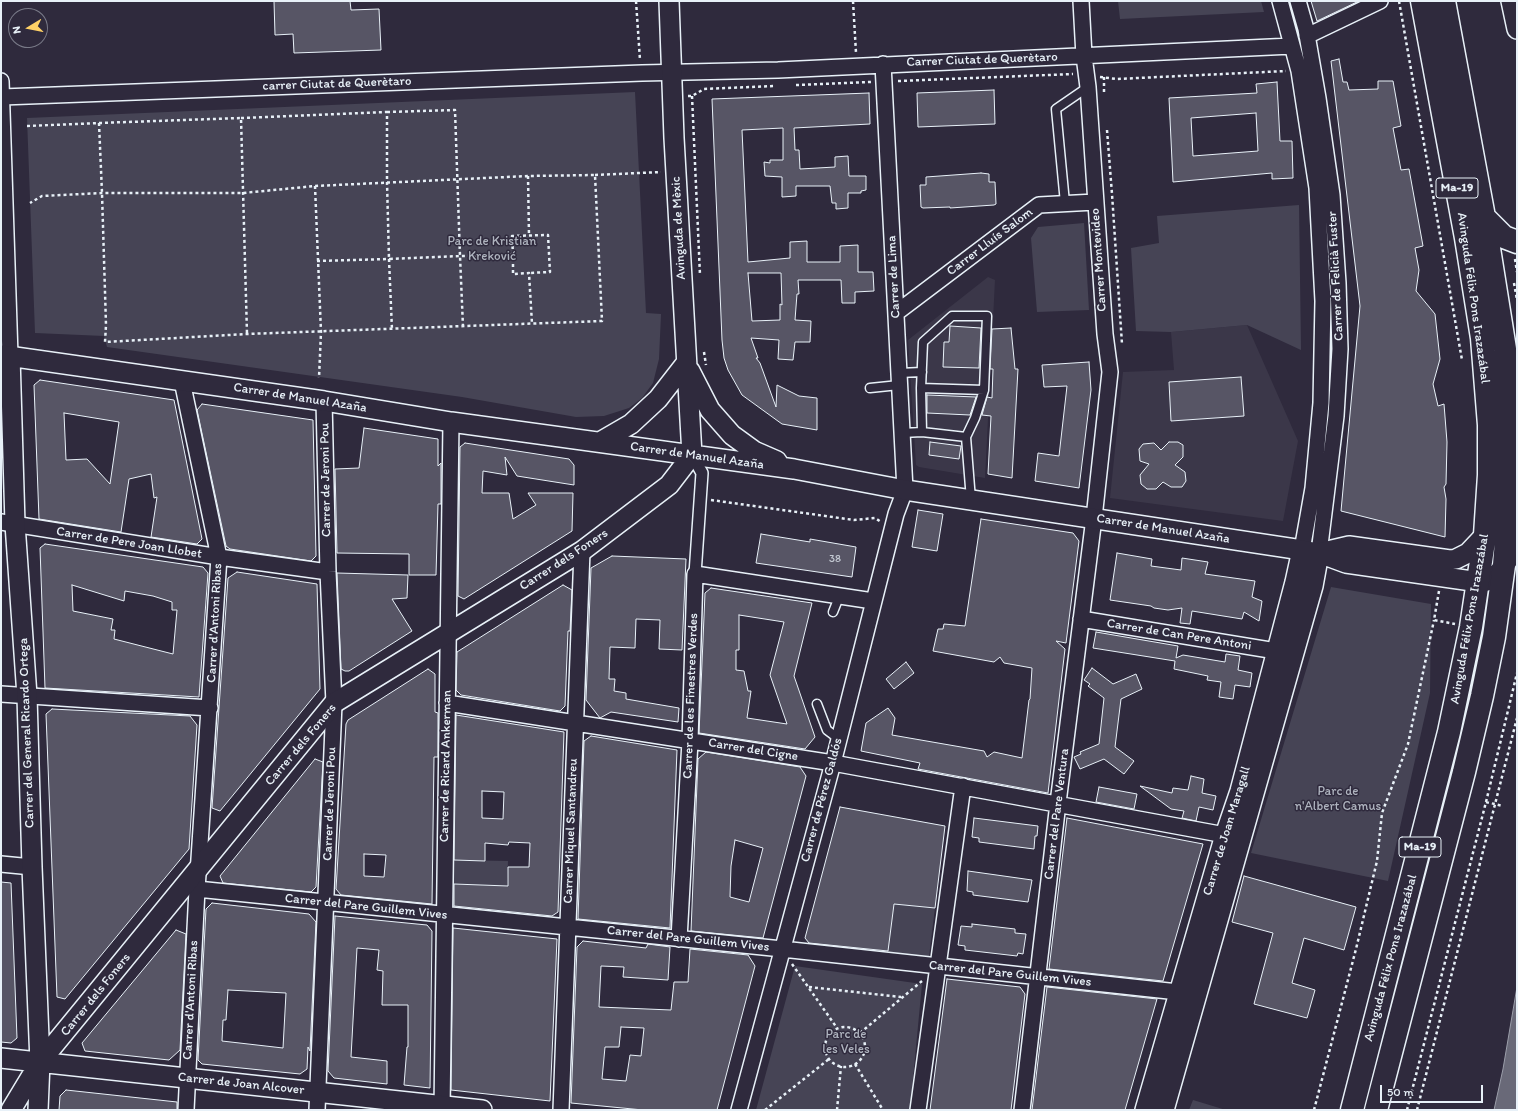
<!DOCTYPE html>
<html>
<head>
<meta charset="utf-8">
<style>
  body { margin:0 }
  #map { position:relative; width:1518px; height:1111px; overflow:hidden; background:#2f2a3d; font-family:Itim,sans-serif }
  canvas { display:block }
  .frame { position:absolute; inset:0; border:2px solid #e8f1f8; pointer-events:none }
  .north { position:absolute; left:8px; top:8px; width:40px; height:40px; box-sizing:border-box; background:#2f2a3d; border:1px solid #797a88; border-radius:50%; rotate:260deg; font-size:11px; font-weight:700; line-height:16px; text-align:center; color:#e8f1f8 }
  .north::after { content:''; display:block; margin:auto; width:14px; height:18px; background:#ffd166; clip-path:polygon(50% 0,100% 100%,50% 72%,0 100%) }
  .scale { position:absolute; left:1380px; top:1085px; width:103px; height:18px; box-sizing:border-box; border:2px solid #e8f1f8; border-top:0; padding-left:5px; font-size:12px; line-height:14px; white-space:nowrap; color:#e8f1f8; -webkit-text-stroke:3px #2f2a3d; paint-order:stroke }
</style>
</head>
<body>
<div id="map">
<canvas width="1518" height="1111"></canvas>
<div class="frame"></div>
<div class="north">N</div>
<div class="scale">50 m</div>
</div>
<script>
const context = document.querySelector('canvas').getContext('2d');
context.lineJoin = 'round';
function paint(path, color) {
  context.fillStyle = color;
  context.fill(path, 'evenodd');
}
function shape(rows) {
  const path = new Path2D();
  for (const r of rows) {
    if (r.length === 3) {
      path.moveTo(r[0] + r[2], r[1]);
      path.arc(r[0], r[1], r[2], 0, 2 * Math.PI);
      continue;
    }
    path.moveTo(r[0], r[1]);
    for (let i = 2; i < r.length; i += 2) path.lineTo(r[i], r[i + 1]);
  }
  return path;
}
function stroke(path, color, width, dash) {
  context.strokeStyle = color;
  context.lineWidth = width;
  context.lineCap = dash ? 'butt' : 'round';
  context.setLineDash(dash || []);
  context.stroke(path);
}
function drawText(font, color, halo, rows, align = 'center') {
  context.font = font + ' Itim,sans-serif';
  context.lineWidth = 3;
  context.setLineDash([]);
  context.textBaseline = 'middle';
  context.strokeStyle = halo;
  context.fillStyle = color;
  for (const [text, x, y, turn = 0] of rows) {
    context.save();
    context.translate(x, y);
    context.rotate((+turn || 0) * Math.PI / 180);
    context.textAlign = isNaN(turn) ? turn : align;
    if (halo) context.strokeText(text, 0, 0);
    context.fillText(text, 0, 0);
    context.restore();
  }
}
paint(shape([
  [988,277,995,280,985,478,919,467,916,465,908,340],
  [1247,325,1298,441,1283,521,1110,498,1123,372,1174,370,1171,332]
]), '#3b3749');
paint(shape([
  [1118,1,1261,1,1264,12,1120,19],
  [635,92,646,313,661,314,659,359,653,383,642,398,629,408,604,416,576,417,462,397,107,347,104,336,35,333,27,118],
  [1299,205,1301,350,1247,325,1171,332,1136,331,1131,248,1159,243,1157,216],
  [1084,223,1089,310,1037,312,1031,238,1038,227],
  [1331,587,1431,604,1430,693,1388,881,1251,853],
  [453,860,508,861,507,886,453,884],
  [894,904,935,908,929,957,887,953],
  [795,966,922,984,910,1110,756,1110],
  [1193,1100,1226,1110,1189,1110]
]), '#464455');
const water = shape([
  [1517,987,1517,1110,1494,1110,1503,1069,1517,987]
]);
paint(water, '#696978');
stroke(water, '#9c9fab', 1);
const building = shape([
  [274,1,350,1,351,10,379,9,381,50,294,53,293,34,275,35,274,1],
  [1311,1,1359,1,1317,21,1311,1],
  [1339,59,1343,82,1347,82,1349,90,1378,89,1378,81,1393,81,1401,126,1393,128,1401,170,1409,169,1423,246,1415,248,1419,270,1416,291,1435,314,1440,359,1433,384,1438,406,1444,404,1447,442,1446,484,1444,487,1446,499,1445,537,1341,511,1360,306,1331,61,1339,59],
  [1277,82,1280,141,1292,141,1293,178,1272,179,1272,173,1173,182,1169,98,1257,93,1256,84,1277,82],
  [1256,113,1258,151,1193,156,1191,118,1256,113],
  [994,90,995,124,918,127,917,93,994,90],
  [869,93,870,124,794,128,795,150,799,150,800,169,835,167,835,157,848,156,849,176,866,176,866,190,861,191,861,193,848,193,848,208,836,209,836,203,832,203,830,186,796,186,796,196,782,197,782,177,765,176,764,162,770,163,770,160,783,160,783,128,742,130,748,262,790,258,790,242,807,241,807,262,840,262,840,246,858,245,858,272,873,272,874,291,855,292,855,303,842,303,841,280,798,280,799,294,797,294,795,320,811,321,810,342,795,342,793,360,778,359,779,340,751,338,758,358,756,358,760,363,776,407,777,385,799,396,817,398,817,430,782,424,742,395,728,370,724,358,722,340,712,99,869,93],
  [748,273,781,273,782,305,780,304,780,320,752,321,748,273],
  [981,173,989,174,989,182,995,182,996,204,994,205,950,208,950,207,923,208,921,207,920,185,926,185,926,177,981,173],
  [950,326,981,328,979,368,943,367,944,342,949,342,950,326],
  [1011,328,1015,369,1018,369,1012,478,988,474,991,416,982,415,987,397,992,398,993,369,990,369,992,329,1011,328],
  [1089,362,1091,390,1079,488,1035,481,1038,453,1059,456,1067,386,1044,387,1042,365,1089,362],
  [1241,377,1244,416,1171,421,1169,382,1241,377],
  [40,380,174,400,202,539,197,544,151,537,157,497,154,498,151,474,129,479,121,532,39,519,34,385,40,380],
  [64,413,119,422,110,484,87,459,66,460,64,413],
  [927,395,976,397,970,415,927,413,927,395],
  [202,404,313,420,316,556,311,561,230,549,226,546,197,410,202,404],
  [364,428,438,439,438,466,441,463,441,504,438,504,436,575,409,575,409,554,337,553,335,469,359,468,364,428],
  [930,442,961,446,959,459,929,455,930,442],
  [1169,442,1178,442,1183,445,1183,457,1175,465,1185,472,1186,481,1182,487,1171,487,1163,482,1156,489,1147,489,1141,484,1140,475,1149,464,1140,461,1139,449,1143,444,1154,443,1161,450,1169,442],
  [465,443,569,459,574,465,574,485,517,476,505,457,507,475,483,471,482,493,509,493,513,519,536,505,528,493,573,493,572,531,464,599,458,596,460,447,465,443],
  [918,510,943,514,937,551,912,547,918,510],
  [981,519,1073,533,1079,541,1066,643,1056,641,1065,649,1048,793,918,769,920,763,861,751,866,723,888,708,895,718,892,735,984,751,987,757,994,752,1022,758,1029,700,1030,699,1032,668,1004,663,1000,657,994,662,933,651,938,629,943,629,944,624,965,626,981,519],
  [761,534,810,542,810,539,856,547,852,577,756,563,761,534],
  [45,544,203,567,208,573,199,697,45,688,40,548,45,544],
  [72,585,124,601,125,591,153,596,172,602,172,610,177,610,173,654,114,639,115,630,111,630,113,619,73,611,72,585],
  [1117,553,1152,559,1151,566,1181,570,1182,558,1208,562,1205,574,1255,581,1252,597,1262,601,1259,621,1244,612,1242,619,1192,611,1190,624,1180,623,1182,608,1168,610,1154,608,1151,606,1110,600,1117,553],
  [612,556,686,559,682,650,659,649,660,620,636,619,635,648,610,647,609,679,615,679,614,691,626,693,626,699,679,708,678,722,611,712,600,718,586,700,591,568,612,556],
  [237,572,317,584,320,689,220,811,212,808,228,578,237,572],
  [337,573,408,575,407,598,392,599,412,631,349,671,345,671,341,669,337,573],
  [563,585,572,590,570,631,568,631,565,706,560,711,461,695,456,690,457,652,563,585],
  [711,588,812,603,794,676,815,737,805,749,699,733,705,593,711,588],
  [739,615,784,622,770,675,787,724,747,718,751,691,748,691,744,671,736,670,736,650,739,650,739,615],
  [1096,632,1178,646,1176,658,1183,655,1225,662,1226,654,1240,656,1238,670,1252,673,1250,687,1235,685,1233,699,1219,697,1221,682,1207,680,1208,676,1174,669,1175,661,1093,648,1096,632],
  [906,662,914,673,894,689,886,679,906,662],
  [1092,668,1113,684,1136,674,1142,689,1121,699,1115,747,1134,761,1124,774,1104,759,1080,769,1074,757,1081,754,1080,752,1099,744,1104,698,1088,686,1090,684,1084,680,1092,668],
  [428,669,435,674,435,712,438,713,438,757,434,757,432,904,341,895,336,889,346,724,348,720,428,669],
  [364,854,386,855,384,877,364,876,364,854],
  [52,709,190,716,197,725,189,849,65,999,57,997,46,714,52,709],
  [456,715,564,732,558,912,552,916,454,906,454,884,508,886,508,867,529,867,530,843,509,842,508,845,485,843,485,861,454,860,456,715],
  [482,791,504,792,503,819,482,818,482,791],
  [591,736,677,750,670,928,578,919,584,741,591,736],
  [706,752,800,767,806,776,763,938,691,931,698,759,706,752],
  [735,840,763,848,749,902,730,897,731,866,735,840],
  [315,759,323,762,316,887,311,892,223,883,220,876,315,759],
  [1191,776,1204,779,1202,793,1216,796,1213,810,1199,807,1196,821,1182,818,1184,811,1171,809,1140,786,1172,793,1173,788,1188,790,1191,776],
  [1099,787,1137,794,1134,809,1096,802,1099,787],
  [840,807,945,826,935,908,894,904,888,951,809,943,805,938,840,807],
  [974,818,1038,826,1037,836,1035,836,1034,849,979,842,979,838,972,837,974,818],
  [1067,818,1203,844,1163,981,1049,969,1067,818],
  [968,871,1032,880,1028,902,973,895,973,892,967,891,968,871],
  [1244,876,1356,907,1344,950,1304,938,1292,983,1315,990,1307,1018,1254,1004,1273,933,1232,922,1244,876],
  [1,882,11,883,17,1038,11,1043,1,1042,1,882],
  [212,903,309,914,316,922,310,1051,308,1047,307,1069,300,1074,202,1064,198,1060,206,909,212,903],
  [228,990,286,993,283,1048,222,1041,223,1020,226,1020,228,990],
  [335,916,427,925,432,931,430,1088,404,1085,407,1047,408,1047,408,1005,382,1005,383,971,377,970,379,950,357,948,351,1057,387,1061,387,1084,334,1078,328,1071,335,916],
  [972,924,1015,929,1015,933,1026,934,1023,954,1018,953,1017,956,965,950,965,946,958,945,961,926,972,927,972,924],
  [453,928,557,939,550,1101,451,1090,453,928],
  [176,930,186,934,180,1050,169,1060,85,1051,82,1043,176,930],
  [583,941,646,948,648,944,670,947,668,980,623,977,624,967,601,966,599,1007,671,1010,674,982,688,982,690,949,748,955,755,966,717,1110,643,1110,571,1103,577,947,583,941],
  [621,1027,644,1028,641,1056,630,1055,626,1081,602,1079,605,1047,619,1047,621,1027],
  [947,979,1020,987,1025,994,1011,1110,930,1110,947,979],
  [1047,987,1157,999,1125,1110,1032,1110,1047,987],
  [66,1090,177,1102,177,1110,59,1110,60,1096,66,1090]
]);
paint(building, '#575565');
stroke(building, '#e8f1f8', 1);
const service = shape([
  [1065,203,1056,109,1088,87],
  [899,373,922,372],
  [870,388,899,385],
  [921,388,984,390],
  [922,432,921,388,923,342,952,316,987,316,984,390,975,418,966,437,971,500],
  [902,433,922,432,966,437],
  [833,612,839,597],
  [817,704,827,730,839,739]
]);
const pedestrian = shape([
  [692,455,702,473,695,574]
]);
const minor = shape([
  [1280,1,1299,71,1317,188,1323,301,1321,403,1313,488,1302,550],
  [1298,1,1306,29,1318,98,1332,195,1338,283,1340,349,1336,416,1319,553],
  [1307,36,1380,1],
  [1,81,10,356],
  [2,97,642,73,778,70,1292,46],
  [896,313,1039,205,1095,202],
  [182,381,219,557,197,889,186,1110],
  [1,522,219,557,328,572],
  [1081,619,1276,651],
  [1,694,210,708],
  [447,703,833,763,1225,835],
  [1,864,32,867],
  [197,889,782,949,1178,992],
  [679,939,690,741,695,574,873,601],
  [317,1110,334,703,328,572,324,401],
  [442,1110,451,422],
  [561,1110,582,551],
  [739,1110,833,763,896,514,905,490,883,64],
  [918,1110,963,786],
  [1022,1110,1058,803,1094,518,1110,372,1105,334,1088,87,1084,56,1081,1]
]);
const tertiary = shape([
  [669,1,674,138,692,455],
  [1511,1,1517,29],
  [1,355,324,401,451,422,794,469,905,490,1302,550,1319,553,1346,563,1479,582,1487,581,1499,572,1517,548],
  [10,356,15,524,27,696,32,867,40,1062,38,1110],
  [690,371,710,410,732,435,754,451,777,461],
  [600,442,631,424,658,399,686,363],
  [1319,553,1349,546,1450,560,1456,559,1468,553,1485,535],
  [1,1058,482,1110],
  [11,1110,40,1062,334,703,582,551,669,485,692,455],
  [1145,1110,1225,835,1240,791,1295,582,1302,550],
  [1164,1110,1313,586,1319,553]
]);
const trunk = shape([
  [1484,217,1504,237,1517,242],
  [1352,1110,1449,732,1471,627,1485,535,1489,475,1489,425,1482,338,1466,238,1422,1],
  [1376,1110,1464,772,1482,696,1494,637,1504,565,1507,529,1509,423,1505,349,1484,217,1444,1]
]);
stroke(service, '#e8f1f8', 11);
stroke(pedestrian, '#e8f1f8', 14);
stroke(minor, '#e8f1f8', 18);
stroke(tertiary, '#e8f1f8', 22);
stroke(trunk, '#e8f1f8', 25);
stroke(shape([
  [636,1,640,60],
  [853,1,856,53],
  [1399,1,1462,360],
  [1100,77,1117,79,1286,71],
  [1104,77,1104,95],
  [898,81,1073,74],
  [796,85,871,82],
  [688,96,692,96,704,89,775,86],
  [692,96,700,275],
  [387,112,455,110,460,256,513,255,513,274,529,273,532,324],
  [241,118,387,112,387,182,389,259,460,256,463,327],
  [99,123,241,118,247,334],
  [27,126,99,123,102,193,106,325,105,342,247,334,602,321,595,175,528,176,315,186,243,193,102,193,42,196,30,203],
  [1107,130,1112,194,1122,344],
  [595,175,661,172],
  [528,176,529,236],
  [315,186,321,332,319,378],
  [513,255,512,236,548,235,550,272,529,273],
  [1515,259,1517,272],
  [317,261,389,259,392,330],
  [1514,283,1517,300],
  [704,352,706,365],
  [711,500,854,520,875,518,881,522],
  [1439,591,1434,620,1455,624],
  [1486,802,1503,806],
  [792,964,837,1028],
  [809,987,901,997],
  [845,1047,20],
  [860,1033,922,981],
  [855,1064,883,1110],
  [765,1110,829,1059],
  [837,1110,841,1066],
  [1314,1110,1356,949,1377,861,1382,813,1408,744,1434,620],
  [1407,1110,1486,802,1517,673],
  [1417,1110,1517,718]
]), '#e8f1f8', 2.5, [3, 3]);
stroke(service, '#2f2a3d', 8);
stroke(pedestrian, '#2f2a3d', 11);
stroke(minor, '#2f2a3d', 15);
stroke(tertiary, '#2f2a3d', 19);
stroke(trunk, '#2f2a3d', 22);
drawText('11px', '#c4cad3', null, [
  ["38",835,559]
]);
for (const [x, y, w] of [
  [1457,188,42],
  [1420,847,42]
]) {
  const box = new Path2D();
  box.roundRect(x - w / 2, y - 10, w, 20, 3);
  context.fillStyle = '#2f2a3d';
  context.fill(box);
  stroke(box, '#e8f1f8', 1);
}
drawText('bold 12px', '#e8f1f8', null, [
  ["Ma-19",1457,188],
  ["Ma-19",1420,847]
]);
drawText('13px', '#e8f1f8', '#2f2a3d', [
  ["Carrer Ciutat de Querètaro",982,60,-2],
  ["carrer Ciutat de Querètaro",337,84,-2],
  ["Avinguda de Mèxic",679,228,-93],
  ["Carrer Lluís Salom",990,242,-37],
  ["Carrer Montevideo",1099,260,-94],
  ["Carrer de Felicià Fuster",1336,276,-93],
  ["Carrer de Lima",894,277,-93],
  ["Avinguda Félix Pons Irazazábal",1473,298,82],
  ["Carrer de Manuel Azaña",300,398,9],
  ["Carrer de Manuel Azaña",697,456,8],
  ["Carrer de Jeroni Pou",326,480,-91],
  ["Carrer de Manuel Azaña",1163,529,9],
  ["Carrer de Pere Joan Llobet",129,543,9],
  ["Carrer dels Foners",564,560,-33],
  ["Avinguda Félix Pons Irazazábal",1470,619,-80],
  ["Carrer d'Antoni Ribas",215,623,-87],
  ["Carrer de Can Pere Antoni",1179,635,9],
  ["Carrer de les Finestres Verdes",691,696,-88],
  ["Carrer del General Ricardo Ortega",27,733,-92],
  ["Carrer dels Foners",301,745,-50],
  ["Carrer del Cigne",753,750,9],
  ["Carrer de Ricard Ankerman",446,766,-89],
  ["Carrer de Pérez Galdós",822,800,-75],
  ["Carrer de Jeroni Pou",330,804,-88],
  ["Carrer del Pare Ventura",1057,814,-83],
  ["Carrer Miquel Santandreu",571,831,-88],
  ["Carrer de Joan Maragall",1227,831,-73],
  ["Carrer del Pare Guillem Vives",366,907,6],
  ["Carrer del Pare Guillem Vives",688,939,6],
  ["Avinguda Félix Pons Irazazábal",1391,958,-75],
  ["Carrer del Pare Guillem Vives",1010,974,6],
  ["Carrer dels Foners",96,995,-51],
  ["Carrer d'Antoni Ribas",191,1000,-87],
  ["Carrer de Joan Alcover",241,1084,6]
]);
drawText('13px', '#afb4bf', '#2f2a3d', [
  ["Parc de Kristian",492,242],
  ["Kreković",492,257],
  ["Parc de",1338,792],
  ["n'Albert Camus",1338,807],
  ["Parc de",846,1035],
  ["les Veles",846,1050]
]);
</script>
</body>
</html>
